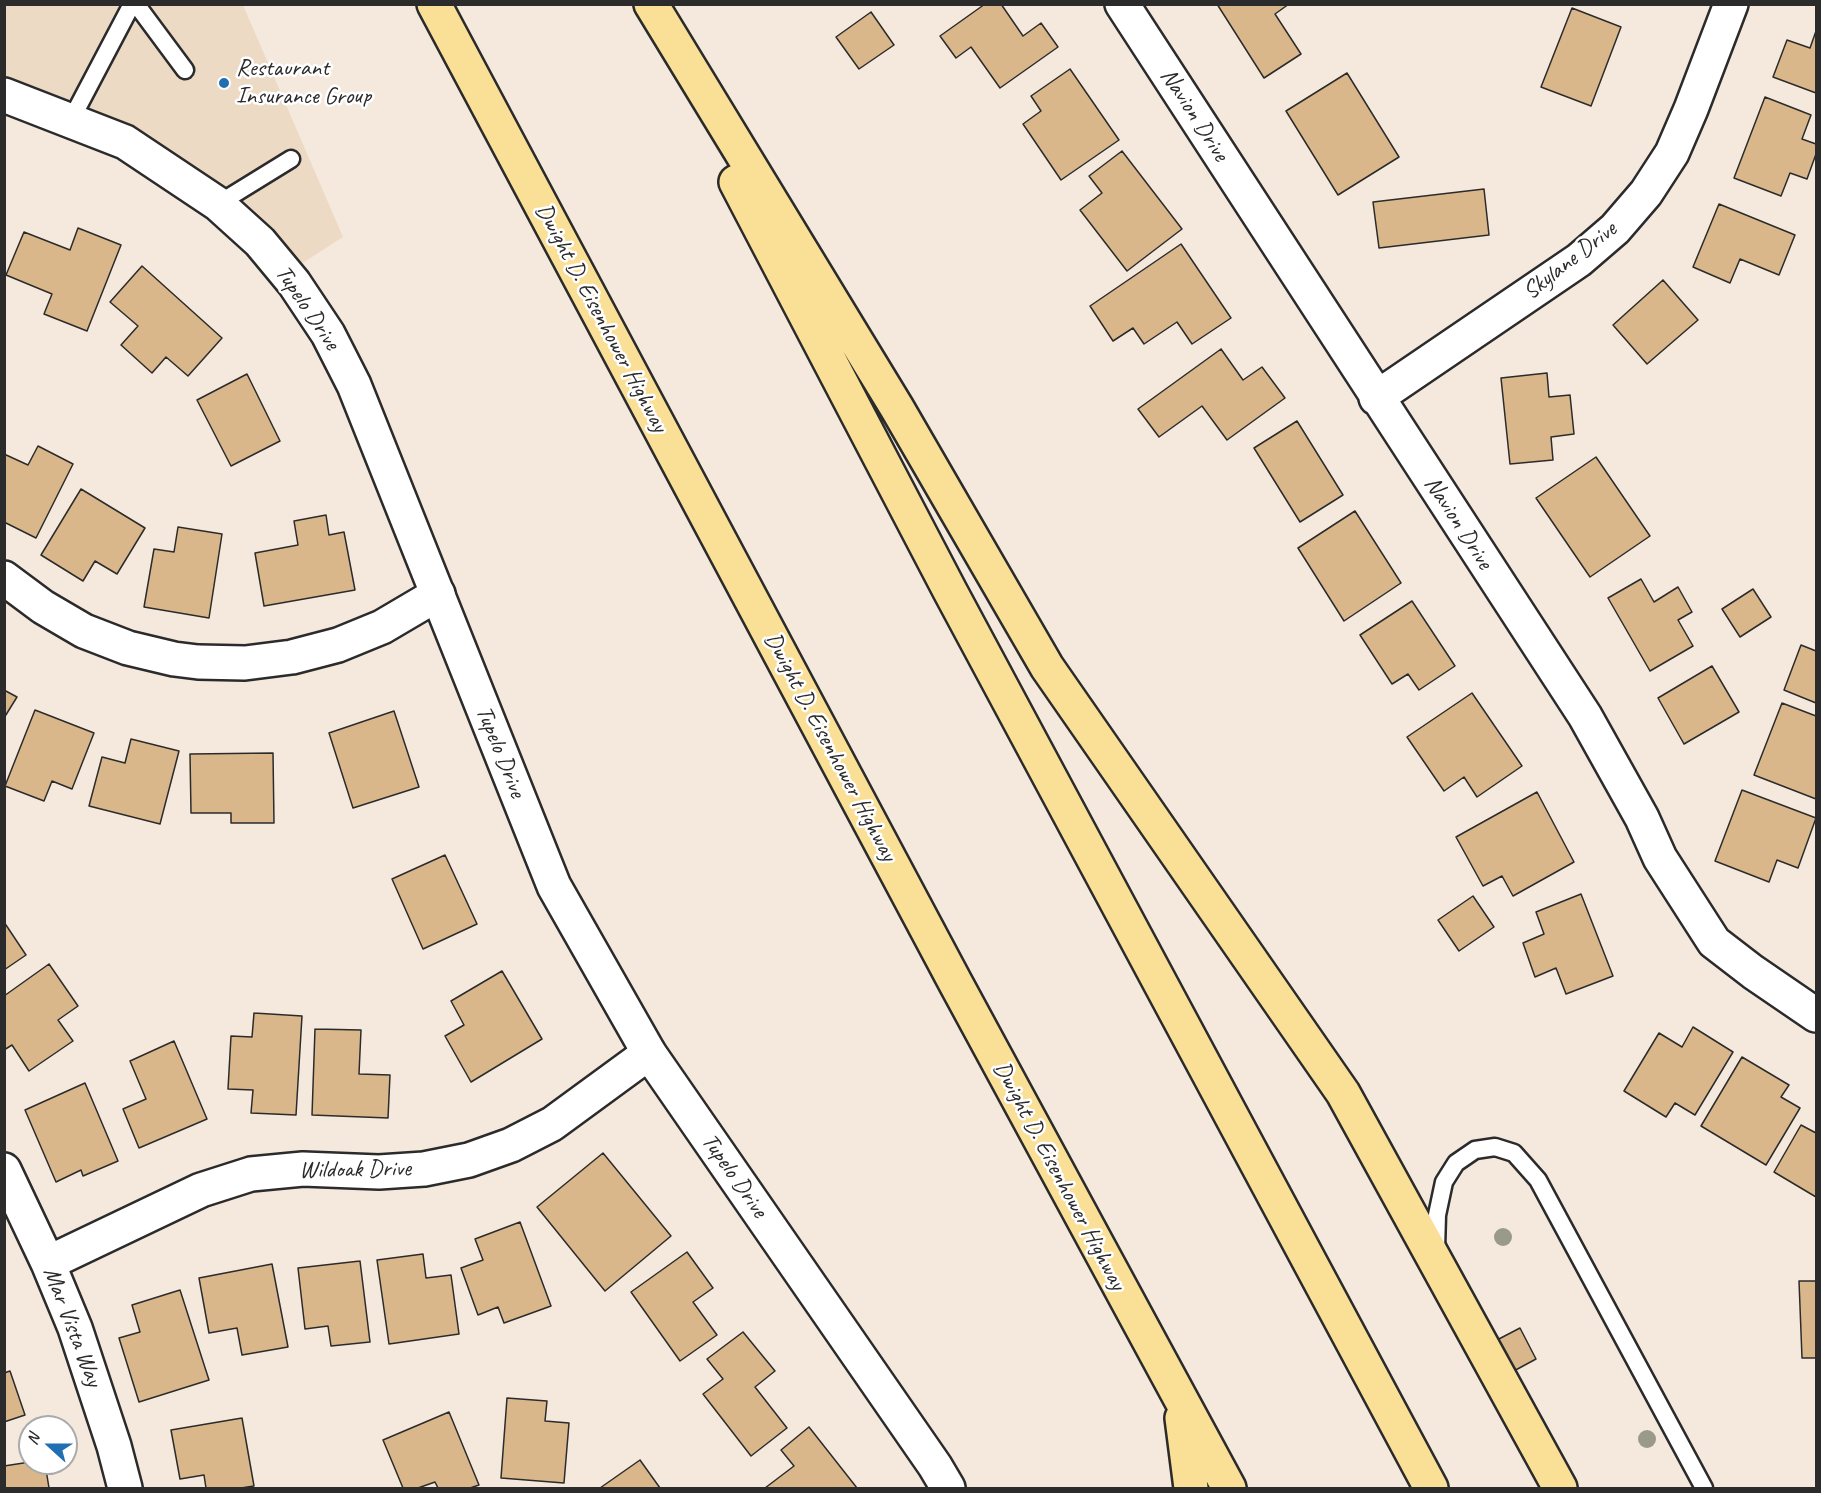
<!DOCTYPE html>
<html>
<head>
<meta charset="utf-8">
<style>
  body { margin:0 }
  #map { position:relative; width:1821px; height:1493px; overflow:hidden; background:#f4e9dc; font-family:Caveat,sans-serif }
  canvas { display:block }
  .frame { position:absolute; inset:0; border:6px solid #2b2b2b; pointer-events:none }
  .north { position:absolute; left:18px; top:1415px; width:60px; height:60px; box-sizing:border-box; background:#fff; border:2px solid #aaa; border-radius:50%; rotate:291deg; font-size:16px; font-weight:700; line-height:24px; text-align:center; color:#2b2b2b }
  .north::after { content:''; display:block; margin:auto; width:21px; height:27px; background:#1f6fb2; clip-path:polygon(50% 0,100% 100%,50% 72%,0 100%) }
</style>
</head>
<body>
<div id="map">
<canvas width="1821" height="1493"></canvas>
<div class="frame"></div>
<div class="north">N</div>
</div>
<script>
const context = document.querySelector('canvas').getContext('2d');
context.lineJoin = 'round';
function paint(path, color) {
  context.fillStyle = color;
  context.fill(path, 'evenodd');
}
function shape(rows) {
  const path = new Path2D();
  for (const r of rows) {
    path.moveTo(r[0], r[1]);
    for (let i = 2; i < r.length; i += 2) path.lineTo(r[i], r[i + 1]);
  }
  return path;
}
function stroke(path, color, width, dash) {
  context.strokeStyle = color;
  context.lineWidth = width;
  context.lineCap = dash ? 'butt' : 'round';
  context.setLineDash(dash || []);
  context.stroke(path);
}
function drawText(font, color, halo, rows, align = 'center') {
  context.font = font + ' Caveat,sans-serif';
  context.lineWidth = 5;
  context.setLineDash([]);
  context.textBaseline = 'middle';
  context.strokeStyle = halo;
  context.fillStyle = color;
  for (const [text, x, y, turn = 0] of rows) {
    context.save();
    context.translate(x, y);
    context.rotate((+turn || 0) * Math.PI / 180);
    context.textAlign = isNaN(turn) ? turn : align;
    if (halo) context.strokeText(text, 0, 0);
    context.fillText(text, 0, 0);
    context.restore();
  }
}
paint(shape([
  [4,5,243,5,343,237,301,264,225,188,124,125,5,81]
]), '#ecdac4');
const building = shape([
  [985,4,1001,4,1023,36,1041,23,1058,47,1000,88,971,47,956,58,940,36,985,4],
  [1217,4,1289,4,1275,14,1301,54,1264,78,1217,4],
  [1572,8,1621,27,1591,106,1541,87,1572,8],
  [871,12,894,45,859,69,836,37,871,12],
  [1816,31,1816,93,1773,77,1787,40,1810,48,1816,31],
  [1070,69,1119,140,1061,180,1023,124,1041,111,1031,96,1070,69],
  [1347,73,1399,157,1338,195,1286,111,1347,73],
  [1765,97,1811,115,1802,139,1816,144,1816,154,1807,179,1790,173,1781,196,1734,178,1765,97],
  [1122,151,1182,229,1127,271,1080,210,1102,193,1089,176,1122,151],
  [1484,189,1489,235,1379,248,1373,202,1484,189],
  [1719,204,1795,235,1779,275,1740,259,1730,283,1693,267,1719,204],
  [78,228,121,245,87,331,44,314,52,294,6,275,24,232,70,250,78,228],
  [1181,244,1231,318,1192,344,1177,322,1144,344,1133,328,1113,341,1090,306,1181,244],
  [142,266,222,338,188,376,166,357,152,373,121,345,138,326,110,302,142,266],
  [1663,280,1698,320,1647,364,1613,325,1663,280],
  [1221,349,1243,380,1262,367,1285,398,1227,440,1202,406,1159,437,1138,409,1221,349],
  [1547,373,1549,397,1570,395,1574,434,1551,437,1553,460,1510,464,1501,378,1547,373],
  [247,374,280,441,231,466,197,400,247,374],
  [1297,421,1343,495,1300,522,1254,448,1297,421],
  [38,446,73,464,36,538,4,522,4,454,28,465,38,446],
  [1596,457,1650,536,1590,577,1536,498,1596,457],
  [81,489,145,528,117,574,95,561,83,581,41,555,81,489],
  [1355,511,1401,583,1344,621,1298,548,1355,511],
  [326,515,329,535,344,532,355,590,264,606,255,553,298,545,294,521,326,515],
  [178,527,222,534,209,618,144,607,154,549,174,552,178,527],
  [1641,579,1654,602,1678,587,1692,612,1678,620,1693,646,1650,671,1608,598,1641,579],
  [1753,589,1771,617,1740,637,1722,609,1753,589],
  [1412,601,1455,666,1419,690,1408,674,1392,684,1360,635,1412,601],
  [1801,645,1816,651,1816,703,1784,690,1801,645],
  [1712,666,1739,712,1684,744,1658,698,1712,666],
  [4,690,17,697,4,718,4,690],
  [1472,693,1522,766,1477,797,1464,777,1444,791,1407,737,1472,693],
  [1782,703,1816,716,1816,799,1754,775,1782,703],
  [35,710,94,733,72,789,52,781,44,801,5,786,35,710],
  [394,711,419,787,353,808,329,733,394,711],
  [131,739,179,751,160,824,89,806,102,757,125,763,131,739],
  [273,753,274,823,231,823,231,813,191,813,190,754,273,753],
  [1742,790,1816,818,1798,868,1777,860,1769,882,1715,861,1742,790],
  [1537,792,1574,862,1513,896,1502,876,1483,886,1456,837,1537,792],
  [445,855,477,924,423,949,392,879,445,855],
  [1581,894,1613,976,1566,994,1556,968,1535,977,1523,943,1544,934,1536,912,1581,894],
  [1473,896,1494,927,1459,951,1438,920,1473,896],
  [4,922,26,955,4,970,4,922],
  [49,964,78,1006,58,1020,73,1041,29,1071,12,1045,4,1050,4,996,49,964],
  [502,971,542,1039,471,1082,445,1036,464,1025,451,1001,502,971],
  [254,1013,302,1016,296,1115,251,1113,253,1090,228,1089,231,1036,252,1037,254,1013],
  [1693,1027,1733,1052,1695,1115,1675,1103,1666,1117,1624,1091,1659,1033,1682,1047,1693,1027],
  [315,1029,361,1030,359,1074,390,1075,388,1118,312,1115,315,1029],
  [174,1041,207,1119,139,1148,123,1109,146,1099,130,1061,174,1041],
  [1742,1057,1789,1085,1781,1097,1800,1108,1766,1165,1701,1126,1742,1057],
  [85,1083,118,1161,83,1176,81,1170,56,1182,25,1110,85,1083],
  [1801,1125,1816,1133,1816,1197,1774,1172,1801,1125],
  [603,1153,671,1236,605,1291,537,1207,603,1153],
  [520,1222,551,1306,504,1323,498,1307,478,1315,461,1268,483,1260,475,1239,520,1222],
  [687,1252,713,1288,693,1302,717,1335,680,1361,631,1292,687,1252],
  [423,1254,426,1278,451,1275,459,1334,389,1344,377,1260,423,1254],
  [360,1261,370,1342,331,1346,328,1326,305,1329,298,1268,360,1261],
  [272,1264,288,1347,242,1355,237,1328,209,1333,199,1278,272,1264],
  [1799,1281,1816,1281,1816,1358,1802,1358,1799,1281],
  [180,1290,209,1380,139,1402,119,1338,140,1332,132,1305,180,1290],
  [1520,1328,1536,1359,1512,1372,1495,1341,1520,1328],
  [743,1332,775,1371,755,1387,787,1428,751,1456,703,1394,723,1379,707,1359,743,1332],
  [10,1371,25,1415,4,1422,4,1373,10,1371],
  [507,1398,547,1401,545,1421,569,1423,564,1483,501,1478,507,1398],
  [449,1412,479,1485,470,1488,438,1488,435,1482,418,1488,403,1488,383,1440,449,1412],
  [242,1418,254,1486,241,1488,206,1488,204,1475,180,1479,171,1430,242,1418],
  [809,1427,857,1488,765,1488,794,1466,781,1450,809,1427],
  [640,1460,660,1488,600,1488,640,1460],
  [30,1462,45,1463,49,1488,5,1488,4,1466,30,1462]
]);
paint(building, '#d9b78b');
stroke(building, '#2b2b2b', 1.5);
const service = shape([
  [136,4,185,70],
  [71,120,132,4],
  [218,204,291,159],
  [1436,1249,1437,1215,1444,1182,1456,1163,1475,1150,1495,1147,1514,1153,1538,1180,1704,1488]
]);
const minor = shape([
  [1122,4,1585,716,1642,818,1660,858,1714,942,1753,972,1816,1015],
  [1376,398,1579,260,1615,229,1646,193,1672,153,1691,109,1731,4],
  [4,578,43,607,84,631,128,648,174,659,198,662,245,663,292,657,338,645,382,627,438,594],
  [4,1170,48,1263,75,1328,114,1446,125,1488],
  [48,1263,201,1190,251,1174,303,1169,379,1172,424,1169,469,1160,511,1145,552,1124,649,1053]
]);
const tertiary = shape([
  [4,95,125,142,218,204,260,242,294,283,328,334,354,385,554,886,649,1053,935,1466,948,1488]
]);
const motorway = shape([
  [434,4,955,982,1229,1488],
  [651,4,897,408,1047,667,1343,1093,1560,1488],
  [736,182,950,591,1431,1488],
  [1182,1418,1191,1488]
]);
stroke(service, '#2b2b2b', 21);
stroke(minor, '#2b2b2b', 38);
stroke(tertiary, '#2b2b2b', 38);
stroke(motorway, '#2b2b2b', 38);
stroke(service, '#fff', 16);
stroke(minor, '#fff', 33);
stroke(tertiary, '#fff', 33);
stroke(motorway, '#fadf96', 33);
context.fillStyle = '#9a9a8b';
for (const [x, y] of [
  [1503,1237],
  [1647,1439]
]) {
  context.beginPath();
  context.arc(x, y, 9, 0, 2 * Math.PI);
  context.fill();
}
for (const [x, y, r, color] of [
  [224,83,6,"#1f6fb2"]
]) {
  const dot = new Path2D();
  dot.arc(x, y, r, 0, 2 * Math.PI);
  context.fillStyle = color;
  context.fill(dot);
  stroke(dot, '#fff', 2);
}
drawText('24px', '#2b2b2b', '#fff', [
  ["Restaurant",236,69],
  ["Insurance Group",236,97]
], 'left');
drawText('24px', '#2b2b2b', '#fff', [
  ["Navion Drive",1194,115,57],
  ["Skylane Drive",1570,261,-38],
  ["Tupelo Drive",307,308,56],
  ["Dwight D. Eisenhower Highway",601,318,62],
  ["Navion Drive",1458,523,57],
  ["Dwight D. Eisenhower Highway",830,747,62],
  ["Tupelo Drive",500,752,68],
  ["Wildoak Drive",355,1170,-1],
  ["Tupelo Drive",734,1176,55],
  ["Dwight D. Eisenhower Highway",1059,1176,62],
  ["Mar Vista Way",72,1327,69]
]);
</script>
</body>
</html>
